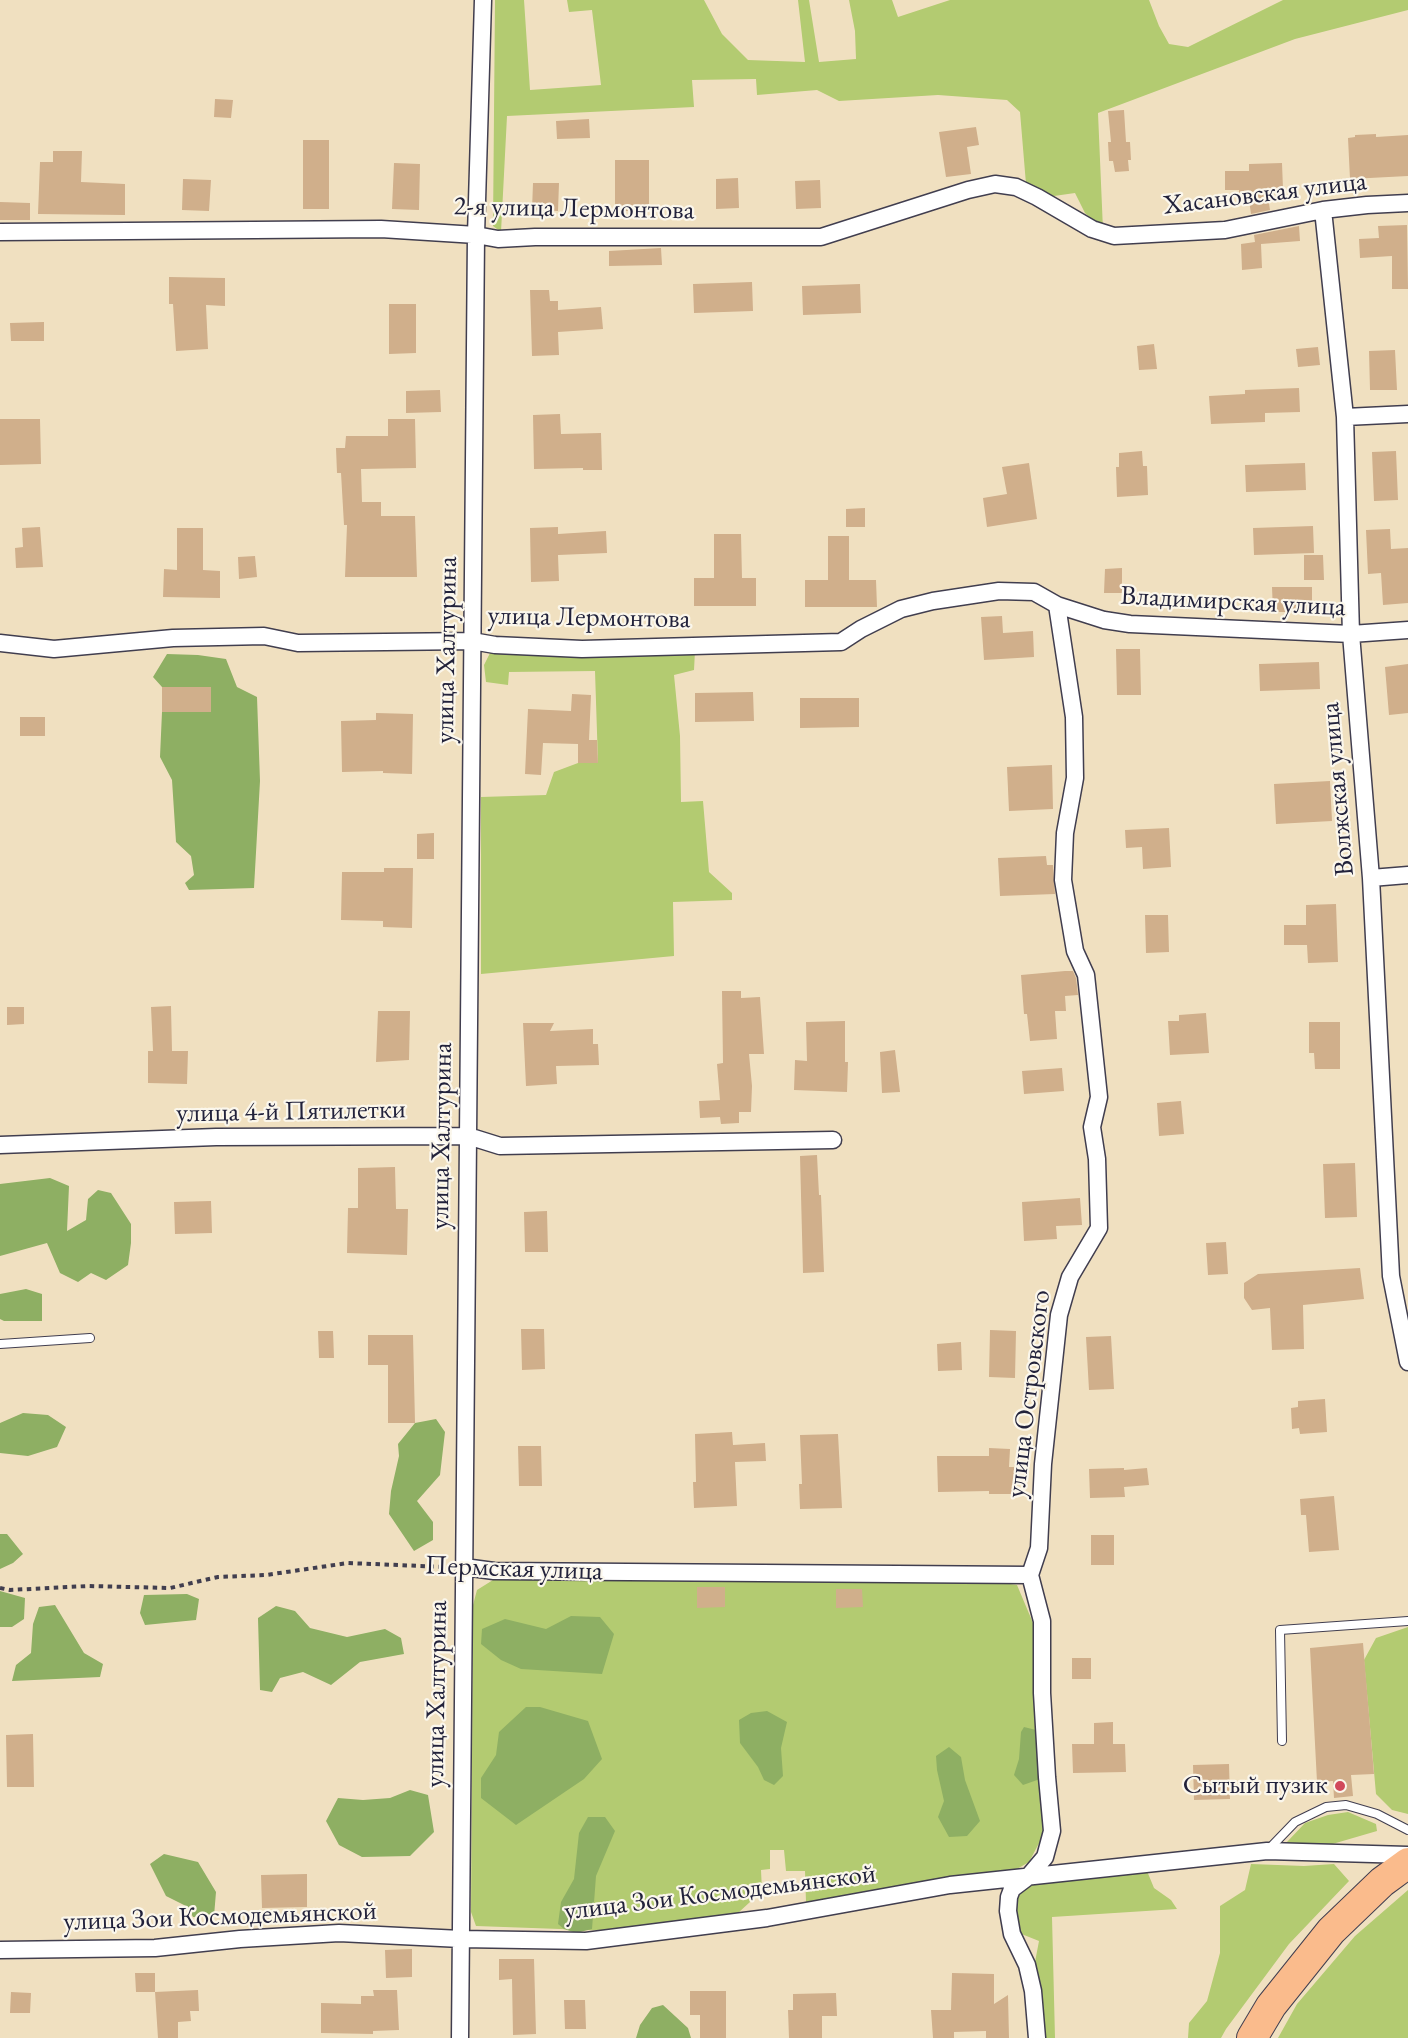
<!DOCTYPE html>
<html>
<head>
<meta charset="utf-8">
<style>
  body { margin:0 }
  canvas { display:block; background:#f0e0c0 }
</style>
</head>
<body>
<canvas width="1408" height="2038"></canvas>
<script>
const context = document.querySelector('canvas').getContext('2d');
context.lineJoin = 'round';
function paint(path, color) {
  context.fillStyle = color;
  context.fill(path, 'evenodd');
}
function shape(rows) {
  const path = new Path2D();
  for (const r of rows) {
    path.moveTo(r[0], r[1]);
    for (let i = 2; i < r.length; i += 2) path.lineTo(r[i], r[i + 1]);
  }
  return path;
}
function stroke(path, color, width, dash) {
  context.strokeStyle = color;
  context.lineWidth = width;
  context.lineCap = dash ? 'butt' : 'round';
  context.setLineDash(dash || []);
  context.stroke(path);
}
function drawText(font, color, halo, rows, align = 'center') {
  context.font = font + ' "EB Garamond",serif';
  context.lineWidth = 4.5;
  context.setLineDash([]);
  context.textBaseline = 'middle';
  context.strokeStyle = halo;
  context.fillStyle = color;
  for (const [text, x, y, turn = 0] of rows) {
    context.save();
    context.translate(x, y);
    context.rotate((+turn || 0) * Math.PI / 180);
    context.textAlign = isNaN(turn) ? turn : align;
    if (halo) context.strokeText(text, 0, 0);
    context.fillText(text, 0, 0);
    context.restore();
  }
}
paint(shape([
  [495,0,524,0,530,90,601,85,592,10,569,12,567,0,704,0,722,34,748,60,805,62,798,0,809,0,819,62,856,59,855,31,849,0,892,0,898,17,950,0,1149,0,1159,26,1169,44,1188,47,1283,0,1408,0,1408,10,1295,39,1098,113,1103,230,1085,213,1075,193,1054,196,1026,184,1020,112,1007,100,938,95,839,101,817,90,757,95,756,79,692,80,694,107,507,116,501,232,493,226],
  [491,651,695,651,694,670,674,675,680,736,681,802,703,801,709,872,732,893,732,900,673,902,674,956,481,974,481,797,546,795,554,772,578,763,598,763,595,671,509,672,508,685,486,682,484,665],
  [693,1575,991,1581,1017,1585,1033,1623,1045,1832,1029,1862,1003,1877,806,1902,805,1871,786,1871,784,1850,770,1850,770,1869,761,1870,762,1891,738,1913,616,1931,476,1926,471,1912,473,1605,477,1590,493,1580],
  [1408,1627,1408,1814,1392,1810,1376,1794,1364,1660,1376,1638],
  [1348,1812,1376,1824,1377,1831,1329,1845,1285,1846,1286,1843,1305,1823,1328,1815],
  [1251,1864,1304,1866,1334,1864,1349,1881,1289,1944,1226,2029,1221,2038,1188,2038,1189,2023,1207,2001,1220,1953,1220,1906,1245,1890],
  [1147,1871,1154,1888,1171,1900,1177,1909,1052,1917,1055,2038,1042,2038,1038,1975,1035,1962,1039,1941,1019,1933,1013,1912,1015,1898,1023,1886],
  [1408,1890,1408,2038,1278,2038,1297,2004,1355,1936]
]), '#b3cb71');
paint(shape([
  [167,654,198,655,226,659,237,687,257,697,260,781,254,888,189,890,185,883,194,875,191,856,176,842,172,780,160,757,162,712,211,712,211,687,162,687,153,677],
  [50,1178,69,1186,67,1231,86,1220,88,1199,98,1190,111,1193,131,1224,131,1243,128,1265,106,1280,91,1273,78,1282,60,1273,47,1243,0,1256,0,1184],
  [26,1289,42,1294,42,1321,4,1321,0,1319,0,1294],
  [23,1413,48,1415,66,1427,57,1447,28,1456,0,1453,0,1423],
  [436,1419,445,1432,440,1475,417,1501,433,1522,433,1540,414,1551,389,1514,391,1491,399,1456,398,1444,415,1423],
  [0,1534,7,1534,23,1554,13,1563,0,1569],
  [0,1591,25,1598,24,1619,12,1627,0,1627],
  [187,1594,199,1599,196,1620,145,1625,140,1613,144,1595],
  [55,1605,84,1653,103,1664,100,1677,12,1681,16,1665,31,1653,33,1624,39,1607],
  [276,1606,295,1611,310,1628,347,1637,385,1629,401,1638,404,1654,360,1662,331,1685,303,1672,280,1678,272,1692,260,1690,258,1618],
  [571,1616,600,1617,614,1634,602,1674,521,1669,501,1660,481,1644,482,1629,505,1619,546,1629],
  [526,1707,540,1707,588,1721,602,1759,584,1779,516,1825,481,1798,481,1778,496,1755,499,1732],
  [767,1711,787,1722,781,1748,783,1776,774,1785,764,1780,758,1767,740,1743,739,1720,751,1713],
  [1024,1727,1036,1730,1040,1779,1023,1785,1014,1775,1019,1759,1021,1732],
  [949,1747,961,1757,965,1780,980,1821,967,1836,949,1837,938,1817,944,1801,937,1770,936,1756],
  [410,1790,428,1795,434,1832,410,1856,362,1857,339,1845,326,1821,338,1798,363,1800,390,1798],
  [588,1817,605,1817,615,1831,596,1876,592,1929,576,1933,564,1929,558,1924,561,1902,574,1879,579,1833],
  [164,1854,198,1862,216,1892,214,1916,193,1917,188,1907,166,1896,150,1864],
  [663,2005,688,2028,691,2038,636,2038,640,2025,652,2008]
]), '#8eaf63');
paint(shape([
  [215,99,233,100,231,118,214,117],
  [1124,110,1126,142,1130,142,1131,160,1128,160,1129,171,1115,172,1113,161,1109,161,1108,142,1111,142,1108,111],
  [589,119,590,138,557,139,556,121],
  [976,127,979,145,967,147,971,174,946,177,939,132],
  [1376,134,1376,137,1408,135,1408,176,1350,179,1348,138,1355,137,1355,135],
  [303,140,329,140,329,209,303,209],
  [53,151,82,151,81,182,125,184,125,215,38,214,40,162,53,162],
  [615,160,649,160,649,211,615,211],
  [394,163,420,164,419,210,392,209],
  [1282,163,1283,189,1267,190,1270,210,1251,214,1249,200,1239,200,1239,190,1225,190,1225,171,1249,171,1249,164],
  [738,178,739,208,716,209,716,179],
  [183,179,211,180,209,211,182,210],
  [820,180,821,208,796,209,795,181],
  [533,183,559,183,558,211,532,210],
  [0,202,30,203,30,220,0,220],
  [1407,225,1408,289,1392,289,1392,256,1360,258,1359,239,1379,238,1378,226],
  [1299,226,1300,241,1261,244,1262,268,1242,270,1241,244,1255,242,1254,235],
  [661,248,662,265,609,266,609,251],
  [169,277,225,278,225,306,206,305,208,349,176,351,173,304,169,304],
  [752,282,753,311,694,313,693,284],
  [860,284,861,313,803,315,802,286],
  [530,290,549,290,550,301,558,301,558,310,601,307,603,329,558,332,559,355,532,356],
  [389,304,416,304,416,353,389,354],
  [44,322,44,341,11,341,10,323],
  [1154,344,1157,369,1139,370,1137,346],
  [1318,347,1320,365,1298,367,1296,349],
  [1395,350,1397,390,1370,390,1369,351],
  [1299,388,1300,412,1265,413,1265,422,1211,424,1209,396,1245,394,1245,390],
  [440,390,441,412,406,413,406,391],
  [560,414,561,434,601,433,602,470,583,470,583,468,534,469,533,415],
  [0,419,40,419,41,464,0,465],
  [388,419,415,419,416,468,361,469,362,502,381,502,381,516,415,516,417,577,345,577,347,525,344,525,341,473,337,473,336,448,345,448,346,436,388,436],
  [1142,451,1143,466,1147,466,1148,495,1117,497,1116,467,1119,467,1119,453],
  [1396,451,1398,500,1374,501,1372,452],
  [1029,463,1037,519,987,527,983,498,1007,494,1002,467],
  [1305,463,1306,490,1246,492,1245,465],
  [865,508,865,527,846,527,846,509],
  [1313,526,1314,553,1254,555,1253,528],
  [40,527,43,567,16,568,15,548,23,547,22,528],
  [558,527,558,534,606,531,607,553,558,555,559,581,531,582,530,528],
  [177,528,203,528,203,570,220,571,220,598,163,597,164,569,177,570],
  [1390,529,1391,549,1408,548,1408,603,1383,605,1381,573,1368,574,1366,530],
  [714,534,741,534,742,578,756,578,756,606,694,606,694,578,714,578],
  [828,536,849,536,849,580,876,580,877,607,805,607,805,580,828,580],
  [1304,555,1323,555,1324,580,1304,580],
  [255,556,257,577,239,579,238,557],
  [1122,568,1122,593,1104,593,1105,569],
  [1272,587,1312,587,1312,612,1273,612],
  [1002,616,1003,633,1033,631,1034,657,984,660,981,617],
  [1116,649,1140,649,1141,695,1117,695],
  [1319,662,1320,689,1260,691,1259,664],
  [1408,664,1408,713,1389,715,1385,667],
  [162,687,211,687,211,712,162,712],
  [753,692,754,721,695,722,695,693],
  [572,694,591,695,589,740,597,740,598,763,578,763,578,744,543,743,541,775,525,774,528,709,571,711],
  [800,698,859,698,859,727,800,728],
  [376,713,413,714,412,774,383,773,383,771,342,772,341,721,376,720],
  [20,717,45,717,45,736,20,736],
  [1052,765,1053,809,1009,811,1007,767],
  [1330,781,1332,821,1276,824,1274,784],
  [1169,828,1171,867,1143,869,1142,847,1126,848,1125,830],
  [434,833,434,859,417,859,417,834],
  [1046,856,1047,865,1053,865,1055,894,1000,896,998,858],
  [384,868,413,868,412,928,383,927,383,921,341,920,342,872,384,872],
  [1336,904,1338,962,1308,963,1307,945,1284,945,1284,925,1306,925,1306,905],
  [1145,915,1168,915,1169,952,1146,953],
  [1065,971,1073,971,1076,978,1078,995,1065,996,1066,1011,1055,1011,1057,1039,1030,1041,1027,1014,1024,1014,1021,975],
  [722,991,741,991,741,998,760,997,764,1054,749,1054,752,1086,751,1112,739,1112,739,1123,721,1124,720,1117,700,1118,699,1101,720,1100,717,1064,723,1063],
  [171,1006,172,1051,188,1051,187,1084,148,1083,148,1051,153,1051,151,1007],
  [7,1007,24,1007,24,1024,7,1025],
  [378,1011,410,1011,409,1060,376,1062],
  [1206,1013,1209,1053,1170,1055,1168,1021,1179,1021,1179,1015],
  [845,1021,845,1062,848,1062,847,1092,794,1090,795,1060,807,1061,806,1022],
  [1309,1022,1340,1022,1340,1069,1315,1069,1314,1053,1309,1053],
  [523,1023,554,1023,550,1031,593,1029,593,1044,598,1044,599,1065,556,1066,557,1084,526,1086],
  [895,1050,900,1092,882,1093,880,1052],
  [1062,1068,1064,1091,1024,1094,1022,1071],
  [1181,1101,1184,1134,1159,1136,1157,1103],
  [817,1155,819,1195,821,1195,824,1272,803,1273,800,1156],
  [1355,1163,1357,1217,1325,1218,1323,1164],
  [395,1167,396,1209,408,1209,407,1255,347,1253,348,1208,358,1208,358,1168],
  [1080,1198,1082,1225,1056,1226,1057,1239,1024,1241,1022,1202],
  [211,1201,212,1233,175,1234,174,1202],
  [547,1211,548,1252,525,1252,524,1212],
  [1226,1242,1228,1274,1208,1275,1206,1243],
  [1360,1268,1364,1299,1303,1305,1304,1349,1272,1350,1270,1308,1252,1310,1244,1298,1244,1283,1258,1274],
  [521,1329,544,1329,545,1369,522,1370],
  [990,1330,1016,1331,1015,1378,989,1377],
  [318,1331,333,1331,334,1358,319,1358],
  [368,1335,413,1335,415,1423,388,1423,388,1365,368,1365],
  [1111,1336,1114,1389,1089,1390,1086,1337],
  [961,1342,962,1370,938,1371,937,1344],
  [1325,1399,1327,1432,1300,1434,1299,1428,1292,1429,1291,1408,1298,1407,1298,1401],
  [732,1432,733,1445,765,1443,766,1461,735,1462,737,1506,694,1508,693,1482,696,1482,695,1434],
  [838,1434,842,1508,800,1509,799,1484,802,1484,800,1435],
  [518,1446,541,1446,542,1486,519,1486],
  [989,1448,1010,1449,1009,1467,1014,1467,1014,1494,989,1494,989,1491,938,1492,937,1456,989,1456],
  [1124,1468,1124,1470,1147,1468,1149,1485,1124,1487,1125,1497,1090,1498,1089,1469],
  [1334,1496,1339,1550,1309,1552,1306,1515,1301,1515,1300,1499],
  [1091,1535,1114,1535,1114,1565,1091,1565],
  [697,1587,725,1587,725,1607,697,1608],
  [836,1589,862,1589,863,1607,836,1608],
  [1363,1643,1374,1774,1351,1775,1353,1796,1334,1798,1333,1781,1317,1782,1310,1648],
  [1072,1658,1091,1658,1091,1679,1072,1679],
  [1113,1722,1113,1744,1125,1744,1126,1772,1073,1773,1072,1744,1094,1744,1094,1723],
  [33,1734,34,1787,7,1787,6,1735],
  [1229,1764,1230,1799,1194,1800,1193,1765],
  [307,1874,307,1907,262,1908,261,1875],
  [412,1949,412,1977,386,1978,385,1950],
  [499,1959,534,1959,536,2034,513,2035,512,1979,499,1980],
  [135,1973,155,1973,155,1992,136,1992],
  [952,1973,994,1974,994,2004,1008,1995,1009,2038,986,2038,986,2031,954,2032,954,2038,933,2038,931,2010,951,2010],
  [198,1990,199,2011,190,2011,191,2021,178,2022,178,2038,158,2038,155,1992],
  [373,1990,397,1990,399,2030,373,2031,373,2034,321,2033,321,2003,361,2004,361,1996,374,1996],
  [690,1991,726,1991,726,2038,700,2038,700,2015,690,2015],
  [11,1992,31,1993,30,2013,10,2013],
  [836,1993,837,2016,822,2016,822,2038,789,2038,788,2010,793,2010,793,1994],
  [564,2000,585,2000,586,2029,565,2029]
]), '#d0af8b');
const lane = shape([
  [0,1344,90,1338],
  [1282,1741,1280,1630,1408,1621],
  [1267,1851,1295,1822,1326,1807,1346,1805,1377,1814,1408,1830]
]);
const street = shape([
  [1323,210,1345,417,1351,634,1371,878,1391,1276,1408,1362],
  [0,232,381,229,476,235,498,239,535,237,821,237,968,190,995,184,1016,187,1037,197,1092,229,1114,236,1225,230,1323,210,1367,205,1408,203],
  [1345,417,1408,414],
  [0,643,54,649,173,638,264,636,298,643,472,641,495,645,582,649,841,642,861,629,901,609,933,601,999,591,1034,592,1057,605,1104,620,1130,624,1351,634,1408,630],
  [1371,878,1408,875],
  [0,1145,216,1137,468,1136,500,1146,833,1140],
  [464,1567,494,1571,1030,1575],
  [0,1950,155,1948,240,1939,339,1933,461,1939,586,1941,767,1918,950,1885,1267,1851,1408,1855],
  [460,2038,476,235,483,0],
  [1037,2038,1033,1991,1027,1965,1012,1934,1008,1911,1009,1897,1012,1889,1028,1877,1045,1857,1052,1831,1047,1777,1042,1693,1042,1621,1030,1575,1039,1548,1043,1464,1059,1315,1070,1277,1099,1228,1097,1159,1092,1127,1099,1097,1086,975,1075,951,1063,880,1065,833,1075,778,1074,717,1057,605]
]);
const highway = shape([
  [1252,2038,1271,2006,1331,1931,1382,1882,1408,1863]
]);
stroke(lane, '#413e4f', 10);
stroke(street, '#413e4f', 19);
stroke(highway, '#413e4f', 32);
stroke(shape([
  [0,1588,10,1590,88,1586,170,1588,218,1577,266,1575,348,1563,446,1567]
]), '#413e4f', 4, [4.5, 4.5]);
stroke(lane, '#fff', 8);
stroke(street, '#fff', 16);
stroke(highway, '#fabb8c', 30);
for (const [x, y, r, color] of [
  [1340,1786,6,"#d1495b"]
]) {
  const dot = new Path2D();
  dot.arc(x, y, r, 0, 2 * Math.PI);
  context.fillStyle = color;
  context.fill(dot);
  stroke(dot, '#fbf7ec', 2);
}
drawText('27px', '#22223b', '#fbf7ec', [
  ["Хасановская улица",1265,194,-7],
  ["2-я улица Лермонтова",574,209,1],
  ["Владимирская улица",1233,602,3],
  ["улица Лермонтова",589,618,1],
  ["улица Халтурина",447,650,-89],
  ["Волжская улица",1338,789,-95],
  ["улица 4-й Пятилетки",291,1112,-1],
  ["улица Халтурина",442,1136,-89],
  ["улица Островского",1029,1394,-83],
  ["Пермская улица",514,1569,2],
  ["улица Халтурина",437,1694,-89],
  ["улица Зои Космодемьянской",720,1893,-7],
  ["улица Зои Космодемьянской",220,1917,-2]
]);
drawText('27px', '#22223b', '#fbf7ec', [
  ["Сытый пузик",1328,1786]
], 'right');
</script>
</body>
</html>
